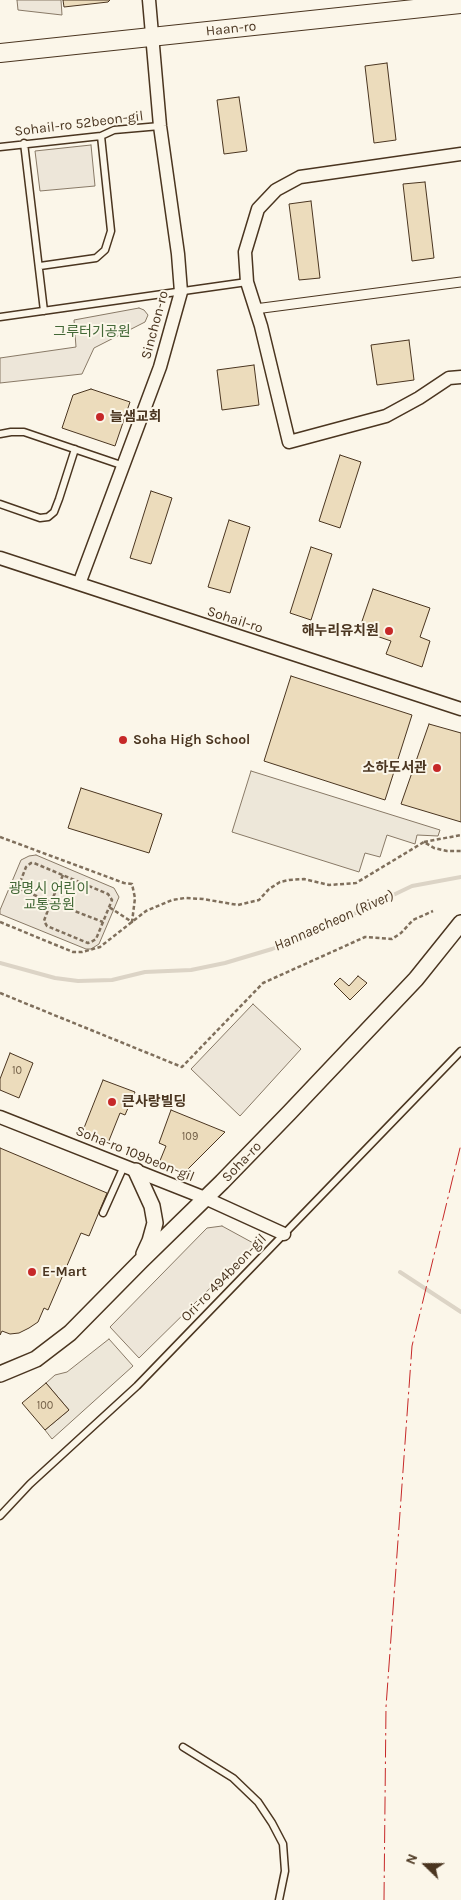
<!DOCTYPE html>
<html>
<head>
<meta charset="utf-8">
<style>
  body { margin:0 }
  #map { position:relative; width:461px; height:1900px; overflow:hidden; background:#fbf6e9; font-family:Karla,sans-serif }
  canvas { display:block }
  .north { position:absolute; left:401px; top:1840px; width:50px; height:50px; -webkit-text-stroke:4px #fbf6e9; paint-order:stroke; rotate:292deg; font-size:14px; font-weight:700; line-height:20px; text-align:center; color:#4a3520 }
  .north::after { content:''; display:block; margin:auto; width:18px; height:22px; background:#4a3520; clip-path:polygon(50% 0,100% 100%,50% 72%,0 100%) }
</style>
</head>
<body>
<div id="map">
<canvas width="461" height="1900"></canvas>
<div class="north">N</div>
</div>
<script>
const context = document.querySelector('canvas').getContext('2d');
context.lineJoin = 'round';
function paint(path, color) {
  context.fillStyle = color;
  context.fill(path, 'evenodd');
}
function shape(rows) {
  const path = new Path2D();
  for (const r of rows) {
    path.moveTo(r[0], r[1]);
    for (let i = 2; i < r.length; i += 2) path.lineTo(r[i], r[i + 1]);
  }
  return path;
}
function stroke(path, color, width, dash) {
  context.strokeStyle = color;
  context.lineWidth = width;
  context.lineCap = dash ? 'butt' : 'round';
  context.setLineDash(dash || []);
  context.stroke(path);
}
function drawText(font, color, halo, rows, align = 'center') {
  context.font = font + ' Karla,"Noto Sans KR",sans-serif';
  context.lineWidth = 4;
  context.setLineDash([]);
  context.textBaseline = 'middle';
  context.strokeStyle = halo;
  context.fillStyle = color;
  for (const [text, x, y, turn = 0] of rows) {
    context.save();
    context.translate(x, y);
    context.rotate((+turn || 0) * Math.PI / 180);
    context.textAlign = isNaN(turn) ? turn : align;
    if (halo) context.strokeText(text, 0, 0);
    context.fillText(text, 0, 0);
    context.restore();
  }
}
const green = shape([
  [17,0,61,0,62,15,18,10,17,0],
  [91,145,95,186,40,191,35,151,91,145],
  [139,308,144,310,148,315,145,322,94,348,82,374,0,383,0,358,76,347,74,320,139,308],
  [36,855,114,888,119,897,99,944,91,949,86,949,0,914,0,910,21,860,29,856,36,855],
  [253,1004,301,1049,240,1116,191,1069,253,1004],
  [222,1226,255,1244,139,1358,110,1327,207,1228,222,1226]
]);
paint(green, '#ede6d9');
stroke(green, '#887966', 1);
const parking = shape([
  [251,771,440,830,438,836,417,835,415,844,387,835,380,857,365,853,359,872,232,832,251,771],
  [109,1339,133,1366,52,1439,45,1430,69,1410,46,1383,55,1375,67,1372,109,1339]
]);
paint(parking, '#ede7d9');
stroke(parking, '#887966', 1);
stroke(shape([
  [0,963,55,978,78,981,112,980,145,972,191,970,225,963,272,949,318,931,412,886,461,877],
  [400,1272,461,1312]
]), '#dcd4c6', 4);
const building = shape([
  [63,0,110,0,108,2,64,7,63,0],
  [387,63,396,140,374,143,365,66,387,63],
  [239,97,247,151,224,154,217,100,239,97],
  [425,182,434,258,412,261,403,184,425,182],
  [311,201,320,278,299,280,289,204,311,201],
  [409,340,414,380,377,385,371,345,409,340],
  [254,365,259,405,222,410,217,370,254,365],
  [91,389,130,402,115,446,62,428,73,395,91,389],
  [340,455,361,462,340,528,319,521,340,455],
  [151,491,172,498,151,564,130,558,151,491],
  [229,520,250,527,230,593,208,587,229,520],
  [311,547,332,554,311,620,290,613,311,547],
  [373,589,430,608,420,637,430,641,422,667,386,654,391,641,359,630,373,589],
  [291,676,412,715,385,800,264,761,291,676],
  [429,724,461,733,461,822,401,804,429,724],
  [81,788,162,814,149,853,68,828,81,788],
  [358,976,367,983,350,1000,334,984,340,978,349,986,358,976],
  [10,1053,33,1063,19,1098,0,1090,0,1079,10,1053],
  [103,1080,135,1092,125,1115,120,1113,108,1143,82,1133,103,1080],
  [171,1110,225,1132,187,1170,181,1172,159,1163,166,1146,159,1143,171,1110],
  [0,1148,107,1193,89,1236,81,1233,48,1310,44,1308,38,1322,29,1328,19,1333,10,1334,2,1331,0,1335,0,1148],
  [46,1383,69,1410,45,1430,22,1403,46,1383]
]);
paint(building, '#ecdcbc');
stroke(building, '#4a3520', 1);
const service = shape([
  [24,143,44,311],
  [0,147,101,136,114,130,160,126],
  [40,266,96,258,105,250,111,231,101,136],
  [0,317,247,282],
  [0,434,11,432,24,432,124,466],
  [0,504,40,518,48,517,54,512,59,499,75,449],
  [103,1213,124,1166],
  [0,1516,30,1484,137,1386,461,1051],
  [183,1747,233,1778,258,1802,272,1823,283,1844,285,1871,279,1900]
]);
const pedestrian = shape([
  [255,309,461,282]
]);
const minor = shape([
  [461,154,300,177,276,190,258,209,245,252,247,282,261,326,289,442,386,416,419,398,449,378,461,377],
  [0,558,461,709],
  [79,584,160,367,181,292,178,254,160,126,149,0],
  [0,1117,205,1198,284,1234]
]);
const tertiary = shape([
  [136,1171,152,1206,155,1223,150,1241,144,1254],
  [0,1374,36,1359,70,1333,141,1261,222,1182,289,1113,416,979,461,923]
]);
const secondary = shape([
  [0,53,461,4]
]);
stroke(service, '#4a3520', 9);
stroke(pedestrian, '#4a3520', 11);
stroke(minor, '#4a3520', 15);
stroke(tertiary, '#4a3520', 18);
stroke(secondary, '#4a3520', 20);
stroke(shape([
  [0,837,124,883,132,884,135,898,132,922,109,907],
  [424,842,461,835],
  [63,875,51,902,45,918,44,921,47,926,88,943,91,942,96,939,103,922,112,900,108,894,34,863,31,863,26,867,19,885,20,889,22,890,51,902,103,922],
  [0,922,73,952,82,952,100,947,146,911,172,900,185,898,203,899,238,905,259,900,269,889,280,882,289,880,304,879,329,885,356,883,424,842,434,848,447,851,461,851],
  [0,993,182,1067,263,983,365,937,392,939,401,933,413,920,433,911]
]), '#7f6f5c', 2.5, [4, 2.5]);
stroke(service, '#fbf6e9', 6);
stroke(pedestrian, '#fbf6e9', 9);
stroke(minor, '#fbf6e9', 12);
stroke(tertiary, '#fbf6e9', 15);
stroke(secondary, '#fbf6e9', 18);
stroke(shape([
  [384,1900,386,1707,412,1346,461,1144]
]), '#c62828', 1, [18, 4, 2.5, 4]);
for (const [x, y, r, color] of [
  [100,417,5,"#c62828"],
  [389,631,5,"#c62828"],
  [123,740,5,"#c62828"],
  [437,768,5,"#c62828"],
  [112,1102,5,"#c62828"],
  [32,1272,5,"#c62828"]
]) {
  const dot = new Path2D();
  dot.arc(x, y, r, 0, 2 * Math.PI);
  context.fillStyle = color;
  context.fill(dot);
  stroke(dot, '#fbf6e9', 2);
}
drawText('11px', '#725f47', null, [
  ["10",17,1071],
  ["109",190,1137],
  ["100",45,1406]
]);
drawText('14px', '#4a3520', '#fbf6e9', [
  ["Haan-ro",231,29,-6],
  ["Sohail-ro 52beon-gil",79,124,-7],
  ["Sinchon-ro",155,325,-75],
  ["Sohail-ro",235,620,18],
  ["Soha-ro 109beon-gil",135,1154,22],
  ["Soha-ro",242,1162,-46],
  ["Ori-ro 494beon-gil",224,1278,-46]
]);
drawText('14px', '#436837', '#fbf6e9', [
  ["그루터기공원",92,332],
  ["광명시 어린이",49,889],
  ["교통공원",49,905]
]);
drawText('bold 14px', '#4a3520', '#fbf6e9', [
  ["늘샘교회",110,417],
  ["해누리유치원",379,631,"right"],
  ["Soha High School",133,740],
  ["소하도서관",427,768,"right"],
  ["큰사랑빌딩",122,1102],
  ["E-Mart",42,1272]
], 'left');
drawText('italic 15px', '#4a3520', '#fbf6e9', [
  ["Hannaecheon (River)",334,921,-24]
]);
</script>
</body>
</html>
